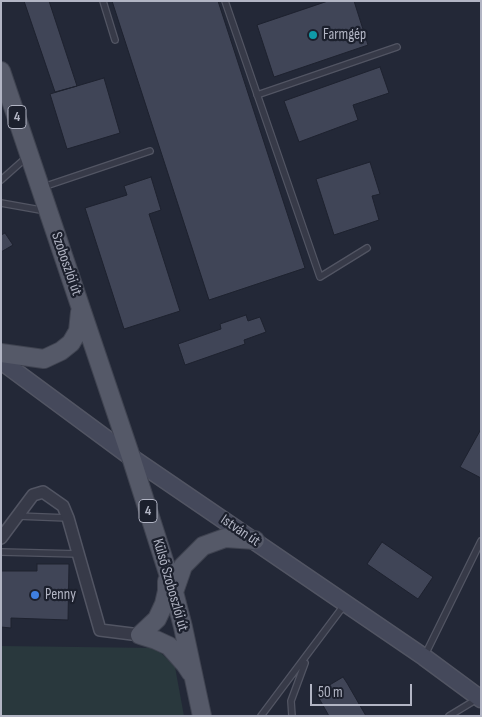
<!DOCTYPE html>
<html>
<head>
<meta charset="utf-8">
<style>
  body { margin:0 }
  #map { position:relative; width:482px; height:717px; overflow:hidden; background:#232837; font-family:"Sofia Sans Condensed",sans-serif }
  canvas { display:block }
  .frame { position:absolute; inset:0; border:2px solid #b2b5c4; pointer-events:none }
  .scale { position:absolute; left:310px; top:684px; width:102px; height:22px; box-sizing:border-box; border:2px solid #b2b5c4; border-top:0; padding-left:6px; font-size:15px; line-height:18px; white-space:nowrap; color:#b2b5c4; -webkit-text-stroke:4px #1c202d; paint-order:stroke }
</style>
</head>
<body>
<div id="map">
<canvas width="482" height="717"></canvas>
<div class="frame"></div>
<div class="scale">50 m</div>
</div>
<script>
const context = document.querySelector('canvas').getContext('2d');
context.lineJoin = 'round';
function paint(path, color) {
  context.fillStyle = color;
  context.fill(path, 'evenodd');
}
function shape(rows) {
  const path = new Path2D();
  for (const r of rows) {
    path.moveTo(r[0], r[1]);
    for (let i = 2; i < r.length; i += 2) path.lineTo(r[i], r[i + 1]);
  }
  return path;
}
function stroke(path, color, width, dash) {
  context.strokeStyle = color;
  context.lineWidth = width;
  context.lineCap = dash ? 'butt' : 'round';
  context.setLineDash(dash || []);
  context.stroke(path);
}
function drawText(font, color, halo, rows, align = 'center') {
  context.font = font + ' "Sofia Sans Condensed",sans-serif';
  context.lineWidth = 4.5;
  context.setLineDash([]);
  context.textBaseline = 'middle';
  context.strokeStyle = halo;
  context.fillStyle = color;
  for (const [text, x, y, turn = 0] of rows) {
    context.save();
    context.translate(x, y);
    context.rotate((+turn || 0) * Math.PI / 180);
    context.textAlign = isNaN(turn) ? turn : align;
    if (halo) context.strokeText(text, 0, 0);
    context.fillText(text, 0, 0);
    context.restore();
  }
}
paint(shape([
  [1,646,156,648,175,667,184,716,1,716]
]), '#29383d');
const building = shape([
  [24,1,49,1,77,86,55,92,24,1],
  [112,1,218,1,305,268,209,300,112,1],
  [328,1,354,1,368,45,274,77,257,25,328,1],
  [380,67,389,93,353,105,358,120,299,142,284,101,380,67],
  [104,78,120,133,67,149,50,94,104,78],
  [370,162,380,194,372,196,379,220,334,235,316,179,370,162],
  [151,177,161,210,149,214,180,311,124,329,85,208,127,195,124,186,151,177],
  [5,233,13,245,1,252,1,235,5,233],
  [246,315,248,321,260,317,266,332,244,340,245,344,185,365,178,344,221,329,220,324,246,315],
  [481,429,481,478,460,467,481,429],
  [382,542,433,577,418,599,367,564,382,542],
  [37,564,69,564,68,620,11,618,11,628,1,627,1,571,37,571,37,564],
  [343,677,347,683,366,716,329,716,316,693,343,677]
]);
paint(building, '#404557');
stroke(building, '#1e222f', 1);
const lane = shape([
  [103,1,115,40],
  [225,1,320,277,367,248],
  [257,95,397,47],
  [1,180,28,156],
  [43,187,150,151],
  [1,203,46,211],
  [17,516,68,518],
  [1,552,79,554],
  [425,655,481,541],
  [261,716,345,604],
  [292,716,291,701,305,663],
  [449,716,477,699]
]);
const street = shape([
  [1,538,33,495,43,492,63,506,68,518,100,630,140,635]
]);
const secondary = shape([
  [1,361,131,457,424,657,481,699]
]);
const primary = shape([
  [1,71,131,457,174,592,183,627,202,716],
  [1,353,44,359,61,351,71,343,78,331,80,312],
  [174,592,183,566,203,546,225,538,255,540],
  [140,635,157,619,164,604,167,591,167,581],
  [140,635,156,640,169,646,185,664,191,673]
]);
stroke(lane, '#525563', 8);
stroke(street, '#525563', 14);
stroke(secondary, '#525563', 19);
stroke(primary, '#404451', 20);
stroke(lane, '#373a48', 5.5);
stroke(street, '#373a48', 11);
stroke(secondary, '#45495b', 16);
stroke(primary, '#555968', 18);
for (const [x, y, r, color] of [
  [313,35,5,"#0f9aa8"],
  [35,595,5,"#3f7fe0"]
]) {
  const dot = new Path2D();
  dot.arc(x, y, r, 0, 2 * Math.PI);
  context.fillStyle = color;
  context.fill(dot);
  stroke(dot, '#1c202d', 2);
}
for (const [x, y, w] of [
  [17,117,18],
  [148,511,18]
]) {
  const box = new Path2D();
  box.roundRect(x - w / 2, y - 11.5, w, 23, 4);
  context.fillStyle = '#1c202d';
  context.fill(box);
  stroke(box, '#b2b5c4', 1);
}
drawText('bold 14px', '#b2b5c4', null, [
  ["4",17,117],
  ["4",148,511]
]);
drawText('15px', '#b2b5c4', '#1c202d', [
  ["Farmgép",323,35],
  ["Penny",45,595]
], 'left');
drawText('15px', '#b2b5c4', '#1c202d', [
  ["Szoboszlói út",66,264,71],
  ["István út",240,531,34],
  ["Külső Szoboszlói út",170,585,74]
]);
</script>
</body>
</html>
